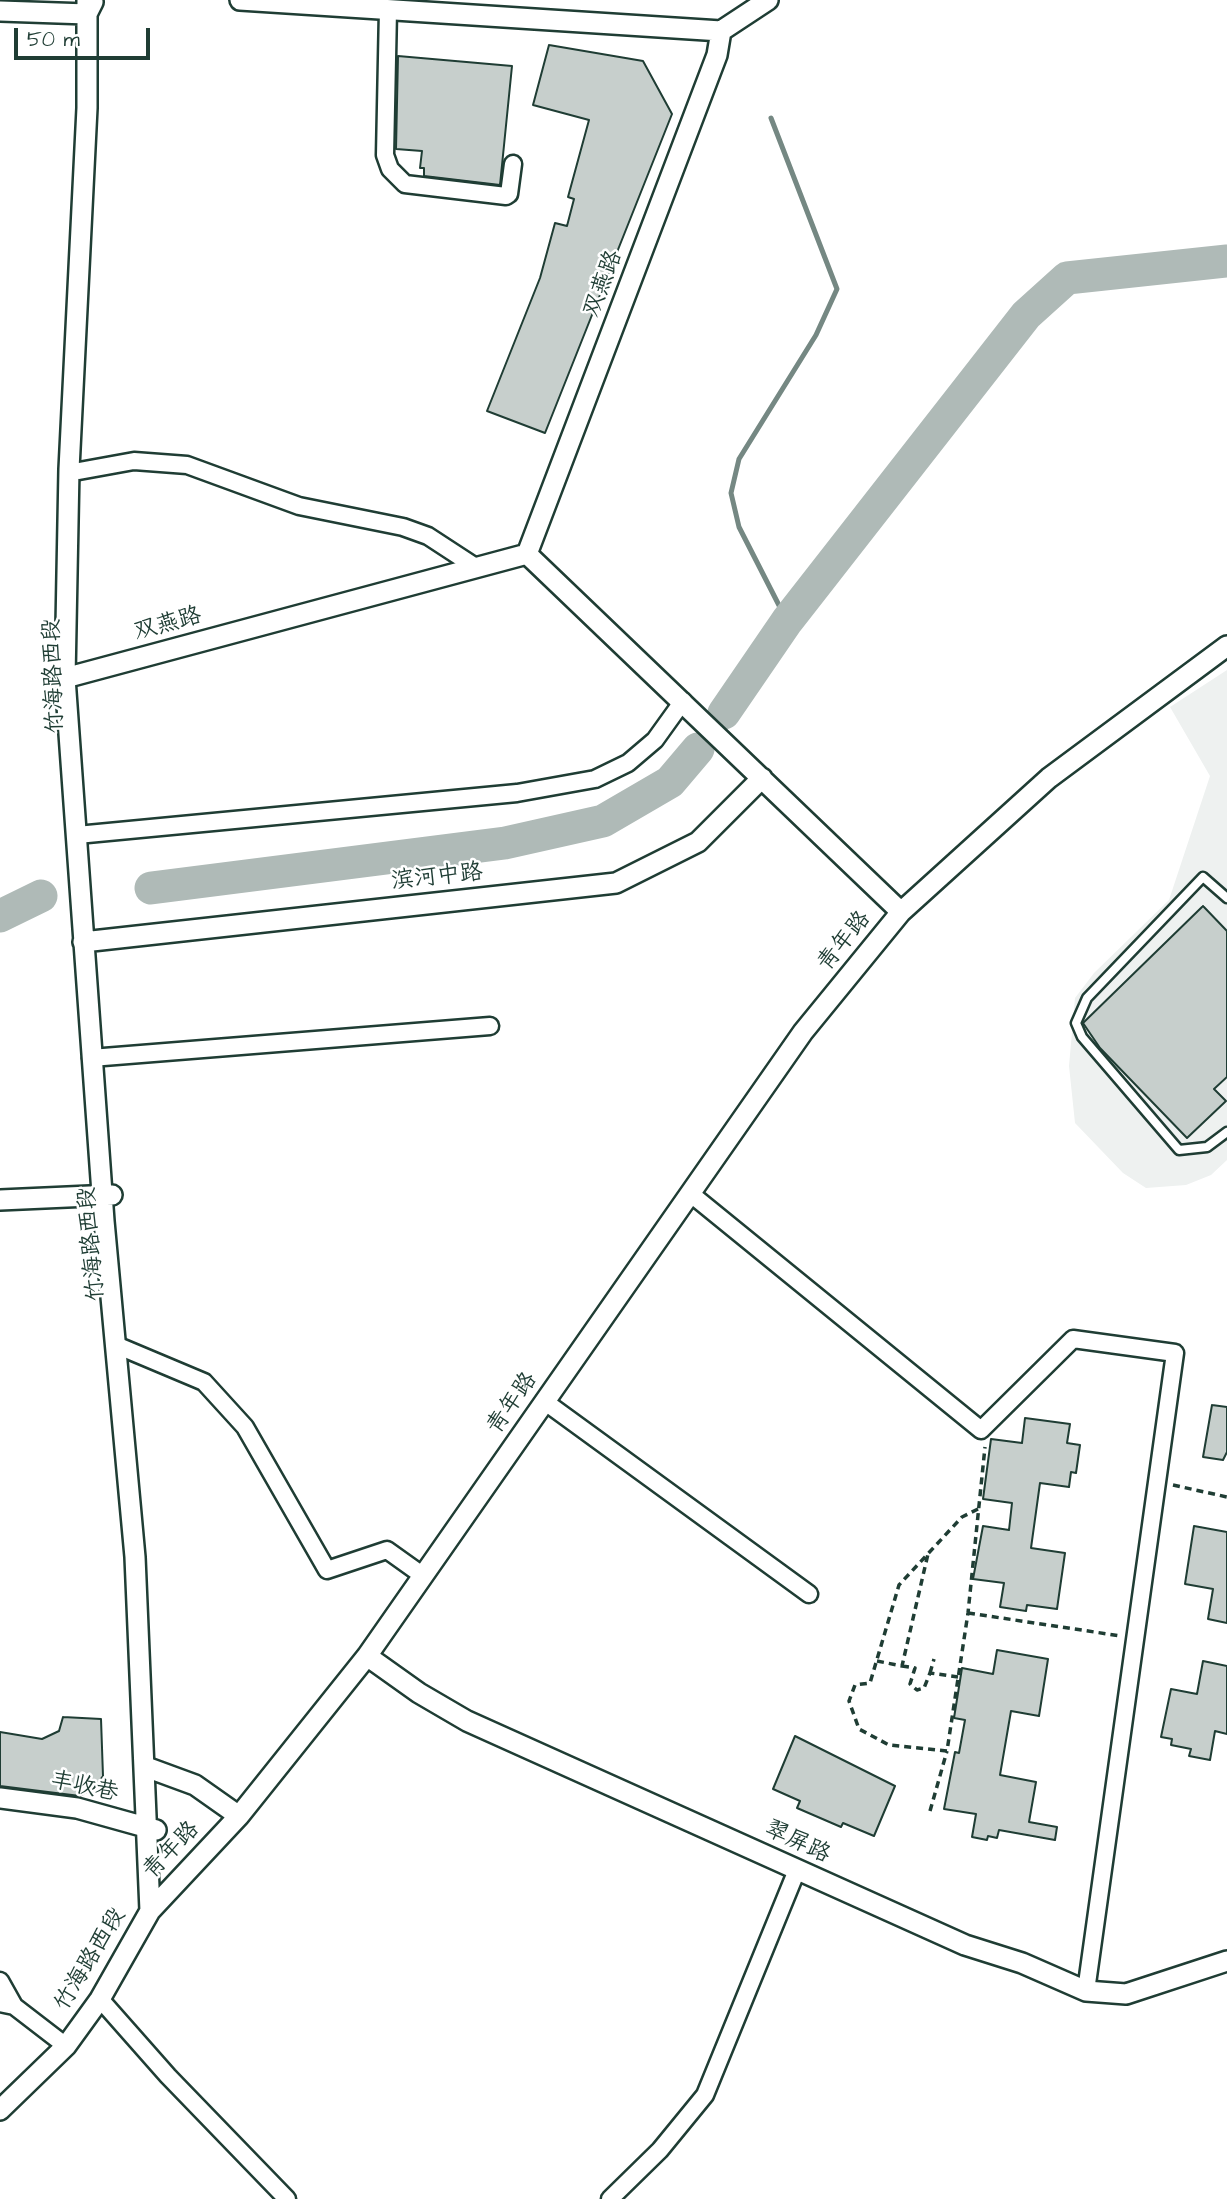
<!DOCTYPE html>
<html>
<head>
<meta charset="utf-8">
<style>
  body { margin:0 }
  #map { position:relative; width:1227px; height:2199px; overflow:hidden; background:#fff; font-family:"Architects Daughter",sans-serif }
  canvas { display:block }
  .scale { position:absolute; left:14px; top:28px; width:136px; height:32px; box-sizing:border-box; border:4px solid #1f3d34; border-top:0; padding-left:9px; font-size:21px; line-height:24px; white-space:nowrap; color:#1f3d34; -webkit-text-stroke:5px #fff; paint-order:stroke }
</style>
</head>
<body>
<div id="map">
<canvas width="1227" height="2199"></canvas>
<div class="scale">50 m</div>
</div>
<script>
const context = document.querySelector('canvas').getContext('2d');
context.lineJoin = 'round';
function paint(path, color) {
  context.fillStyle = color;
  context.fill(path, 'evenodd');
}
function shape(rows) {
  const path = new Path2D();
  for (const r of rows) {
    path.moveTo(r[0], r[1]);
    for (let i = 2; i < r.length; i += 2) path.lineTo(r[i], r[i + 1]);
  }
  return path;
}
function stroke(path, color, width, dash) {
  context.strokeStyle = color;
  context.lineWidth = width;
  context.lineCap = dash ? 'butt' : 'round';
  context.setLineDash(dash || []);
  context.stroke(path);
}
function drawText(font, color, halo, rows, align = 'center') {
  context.font = font + ' "Architects Daughter","LXGW WenKai TC",sans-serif';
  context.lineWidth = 5;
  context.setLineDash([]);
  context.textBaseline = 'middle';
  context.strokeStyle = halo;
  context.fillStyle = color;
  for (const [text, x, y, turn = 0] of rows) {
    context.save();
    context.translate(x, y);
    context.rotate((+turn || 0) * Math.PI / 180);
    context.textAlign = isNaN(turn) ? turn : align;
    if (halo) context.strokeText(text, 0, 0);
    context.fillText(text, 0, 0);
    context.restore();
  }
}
paint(shape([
  [1227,670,1227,1160,1211,1175,1186,1185,1146,1188,1123,1173,1075,1123,1069,1066,1075,998,1094,973,1169,900,1210,776,1170,707]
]), '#eef1f0');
stroke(shape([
  [771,118,837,289,816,335,739,459,731,493,739,527,787,621]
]), '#758883', 5);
stroke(shape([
  [724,713,787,621,1026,315,1067,278,1227,261],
  [151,888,505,843,603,821,670,782,698,749],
  [0,916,41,896]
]), '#afbab7', 33);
const building = shape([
  [549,45,643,61,672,114,545,433,487,411,540,278,555,223,567,226,574,199,568,197,589,120,533,105,549,45],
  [398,56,512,66,500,185,424,176,424,168,420,168,422,151,396,149,398,56],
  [1203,906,1227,931,1227,1077,1214,1089,1226,1101,1187,1138,1100,1048,1083,1023,1203,906],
  [1212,1405,1227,1407,1227,1452,1223,1460,1203,1457,1212,1405],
  [1025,1418,1070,1424,1067,1443,1080,1445,1076,1473,1071,1472,1069,1487,1040,1483,1031,1548,1065,1553,1057,1609,1027,1605,1026,1611,1000,1607,1004,1583,973,1579,983,1526,1009,1530,1012,1503,983,1499,991,1439,1022,1443,1025,1418],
  [1194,1526,1227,1532,1227,1623,1208,1619,1213,1589,1185,1584,1194,1526],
  [997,1650,1048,1659,1039,1716,1011,1711,1000,1775,1036,1782,1029,1822,1057,1827,1055,1840,999,1830,997,1838,988,1836,987,1840,972,1837,976,1814,944,1809,955,1752,959,1753,965,1720,954,1718,962,1668,993,1674,997,1650],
  [1203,1661,1227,1666,1227,1734,1215,1731,1210,1760,1189,1756,1191,1749,1171,1745,1172,1739,1161,1737,1171,1689,1197,1694,1203,1661],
  [63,1717,101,1719,103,1776,94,1788,80,1796,0,1786,0,1732,42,1739,59,1731,63,1717],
  [795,1736,895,1786,874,1836,843,1823,841,1827,797,1808,800,1801,773,1789,795,1736]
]);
paint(building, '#c7cfcc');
stroke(building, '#1f3d34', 2);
const service = shape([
  [1227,898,1203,877,1087,998,1076,1023,1082,1037,1179,1150,1207,1147,1227,1132]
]);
const minor = shape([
  [388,10,385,155,390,169,405,184,506,196,509,194,513,164],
  [69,469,79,471,134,461,187,465,299,506,403,527,428,536,477,568],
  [77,835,517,793,595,779,628,763,655,740,683,701],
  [91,1058,490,1026],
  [691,1194,981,1430,1073,1339,1175,1353,1086,1991],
  [116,1345,204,1382,245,1427,327,1570,387,1550,422,1575],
  [544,1401,809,1594],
  [0,1981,14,2006],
  [100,1999,168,2076,287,2199],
  [0,2003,14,2006,66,2046],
  [610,2199,660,2150,705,2095,797,1870]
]);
const tertiary = shape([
  [87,0,87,108,69,469,65,678,104,1221,135,1557,150,1911],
  [240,0,721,31,768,0],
  [0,11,87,14,93,2],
  [527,554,717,55,721,31],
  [527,554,901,912],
  [65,678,527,554],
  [83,942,616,883,698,842,762,778],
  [0,1200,112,1195],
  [367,1656,419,1693,467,1721,965,1945,1022,1963,1086,1991,1126,1994,1227,1961],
  [146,1767,195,1785,239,1816],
  [0,1798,77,1808,156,1830],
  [0,2110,66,2046,100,1999,150,1911,239,1816,367,1656,803,1032,901,912,1049,778,1227,646]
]);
stroke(service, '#1f3d34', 13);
stroke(minor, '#1f3d34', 21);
stroke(tertiary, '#1f3d34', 24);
stroke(shape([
  [1173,1485,1227,1497],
  [978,1509,962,1517,899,1585,870,1683,855,1685,849,1701,859,1729,889,1745,947,1751,968,1613,985,1447],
  [968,1613,1121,1636],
  [877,1661,902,1666,928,1554],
  [902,1666,915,1668,910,1684,917,1690,924,1688,930,1673,958,1677],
  [930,1673,934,1659],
  [930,1811,947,1751]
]), '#1f3d34', 3.5, [7, 5]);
stroke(service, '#fff', 8);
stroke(minor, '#fff', 16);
stroke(tertiary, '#fff', 19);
drawText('23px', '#1f3d34', '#fff', [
  ["双燕路",604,284,-69],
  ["双燕路",168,625,-15],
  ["竹海路西段",55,676,-92],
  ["滨河中路",437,878,-6],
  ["青年路",845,942,-51],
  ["竹海路西段",93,1244,-95],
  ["青年路",513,1404,-55],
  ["丰收巷",84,1788,12],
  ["翠屏路",797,1843,25],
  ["青年路",172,1851,-46],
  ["竹海路西段",91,1960,-59]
]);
</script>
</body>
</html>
